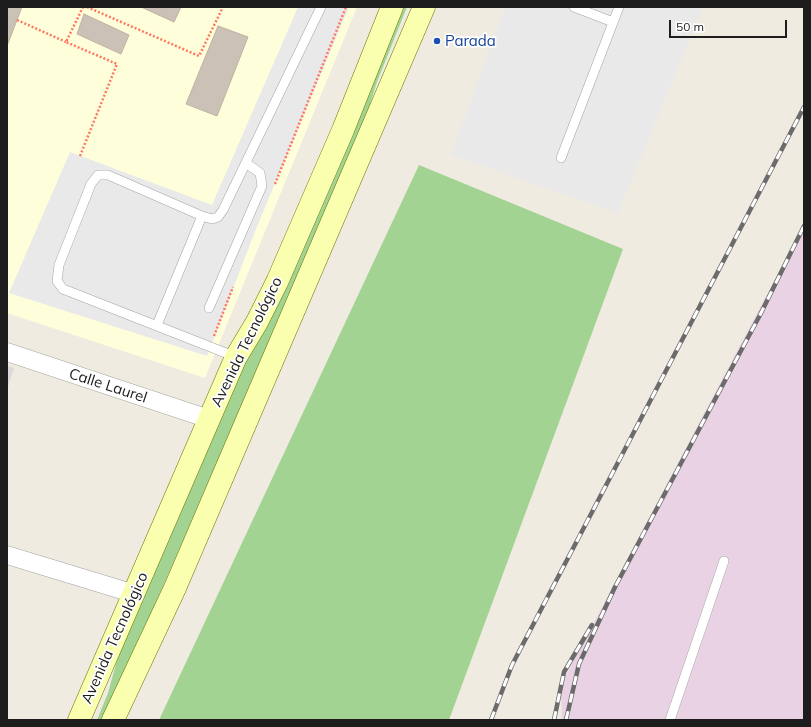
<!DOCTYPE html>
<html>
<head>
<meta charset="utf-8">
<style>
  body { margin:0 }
  #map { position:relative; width:811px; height:727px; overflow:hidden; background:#efebe1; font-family:Mulish,sans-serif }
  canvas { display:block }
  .frame { position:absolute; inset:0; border:8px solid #1d1d1d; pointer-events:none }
  .scale { position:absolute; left:669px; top:20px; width:118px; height:18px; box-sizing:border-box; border:2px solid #1d1d1d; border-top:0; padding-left:5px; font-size:12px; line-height:14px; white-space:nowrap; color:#1d1d1d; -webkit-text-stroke:3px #fff; paint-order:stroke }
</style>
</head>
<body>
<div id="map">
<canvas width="811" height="727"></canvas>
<div class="frame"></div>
<div class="scale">50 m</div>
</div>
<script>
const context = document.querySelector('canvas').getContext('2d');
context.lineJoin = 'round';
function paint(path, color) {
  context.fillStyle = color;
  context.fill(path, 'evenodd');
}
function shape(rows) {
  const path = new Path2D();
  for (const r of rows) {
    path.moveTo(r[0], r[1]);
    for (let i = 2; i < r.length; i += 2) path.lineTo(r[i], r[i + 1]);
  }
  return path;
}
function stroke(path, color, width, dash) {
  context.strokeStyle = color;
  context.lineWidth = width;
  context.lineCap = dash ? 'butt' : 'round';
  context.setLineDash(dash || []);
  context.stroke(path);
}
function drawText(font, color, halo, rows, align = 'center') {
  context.font = font + ' Mulish,sans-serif';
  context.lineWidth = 3.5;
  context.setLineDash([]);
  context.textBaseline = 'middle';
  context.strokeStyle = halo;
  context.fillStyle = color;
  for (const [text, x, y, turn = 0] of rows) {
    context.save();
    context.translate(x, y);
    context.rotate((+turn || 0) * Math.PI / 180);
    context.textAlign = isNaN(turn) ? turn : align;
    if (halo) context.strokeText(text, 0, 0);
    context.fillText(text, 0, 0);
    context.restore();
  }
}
paint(shape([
  [7,366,14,368,7,390]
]), '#dbd9d9');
paint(shape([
  [804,224,804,720,562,720,561,685]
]), '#e9d2e4');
paint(shape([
  [7,7,357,7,205,378,7,313]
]), '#feffda');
paint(shape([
  [401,7,407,7,377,82,361,133,109,710,105,720,97,720,108,693,120,649,220,415],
  [419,165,623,249,449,720,159,720]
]), '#a3d392');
paint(shape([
  [298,7,343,7,348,9,256,229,207,356,9,293,70,152,212,205],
  [505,7,703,7,618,213,451,155]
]), '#e9e9e9');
const building = shape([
  [7,7,22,7,7,46,7,7],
  [141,7,181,7,174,22,141,7],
  [84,14,129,35,121,54,77,34,84,14],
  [218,26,248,37,217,116,186,104,218,26]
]);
paint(building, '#cbc1b7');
stroke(building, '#c2b1a2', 1);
const lane = shape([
  [574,7,613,22],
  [561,158,619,7],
  [202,216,212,219,218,217,223,210,321,7],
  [209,308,262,186,260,173,246,163],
  [157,325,202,216,108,175,98,175,91,184,59,265,57,281,63,289,236,357],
  [670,720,724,561]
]);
const street = shape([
  [7,352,209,419],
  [7,555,135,594]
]);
const secondary = shape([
  [79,720,236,357,257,322,277,282,343,130,392,7],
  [113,720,175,588,424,7]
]);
stroke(lane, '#a4a4a4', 10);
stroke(street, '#a4a4a4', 19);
stroke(secondary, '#677700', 23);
stroke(shape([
  [87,7,199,56,223,7],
  [17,20,66,42],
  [80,156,117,64,66,42,83,7],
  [275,184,346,7],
  [214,336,233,287]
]), '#ff7762', 2.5, [2, 2]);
stroke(lane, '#fff', 9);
stroke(street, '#fff', 18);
stroke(secondary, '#f9ffaf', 22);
const rail = shape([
  [491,720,512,665,804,107],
  [554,720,564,672,592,625],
  [566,720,579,664,615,587,760,315,804,226]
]);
stroke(rail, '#6b6b6b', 4.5);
stroke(rail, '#fff', 3, [9]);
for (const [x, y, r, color] of [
  [437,41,4,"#1a4fb4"]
]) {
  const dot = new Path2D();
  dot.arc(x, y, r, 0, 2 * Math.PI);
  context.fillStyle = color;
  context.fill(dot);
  stroke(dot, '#fff', 1.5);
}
drawText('15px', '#164399', '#fff', [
  ["Parada",445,41]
], 'left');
drawText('15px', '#1d1d1d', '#fff', [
  ["Avenida Tecnológico",247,342,-64],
  ["Calle Laurel",108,386,18],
  ["Avenida Tecnológico",115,638,-66]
]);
</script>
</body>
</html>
